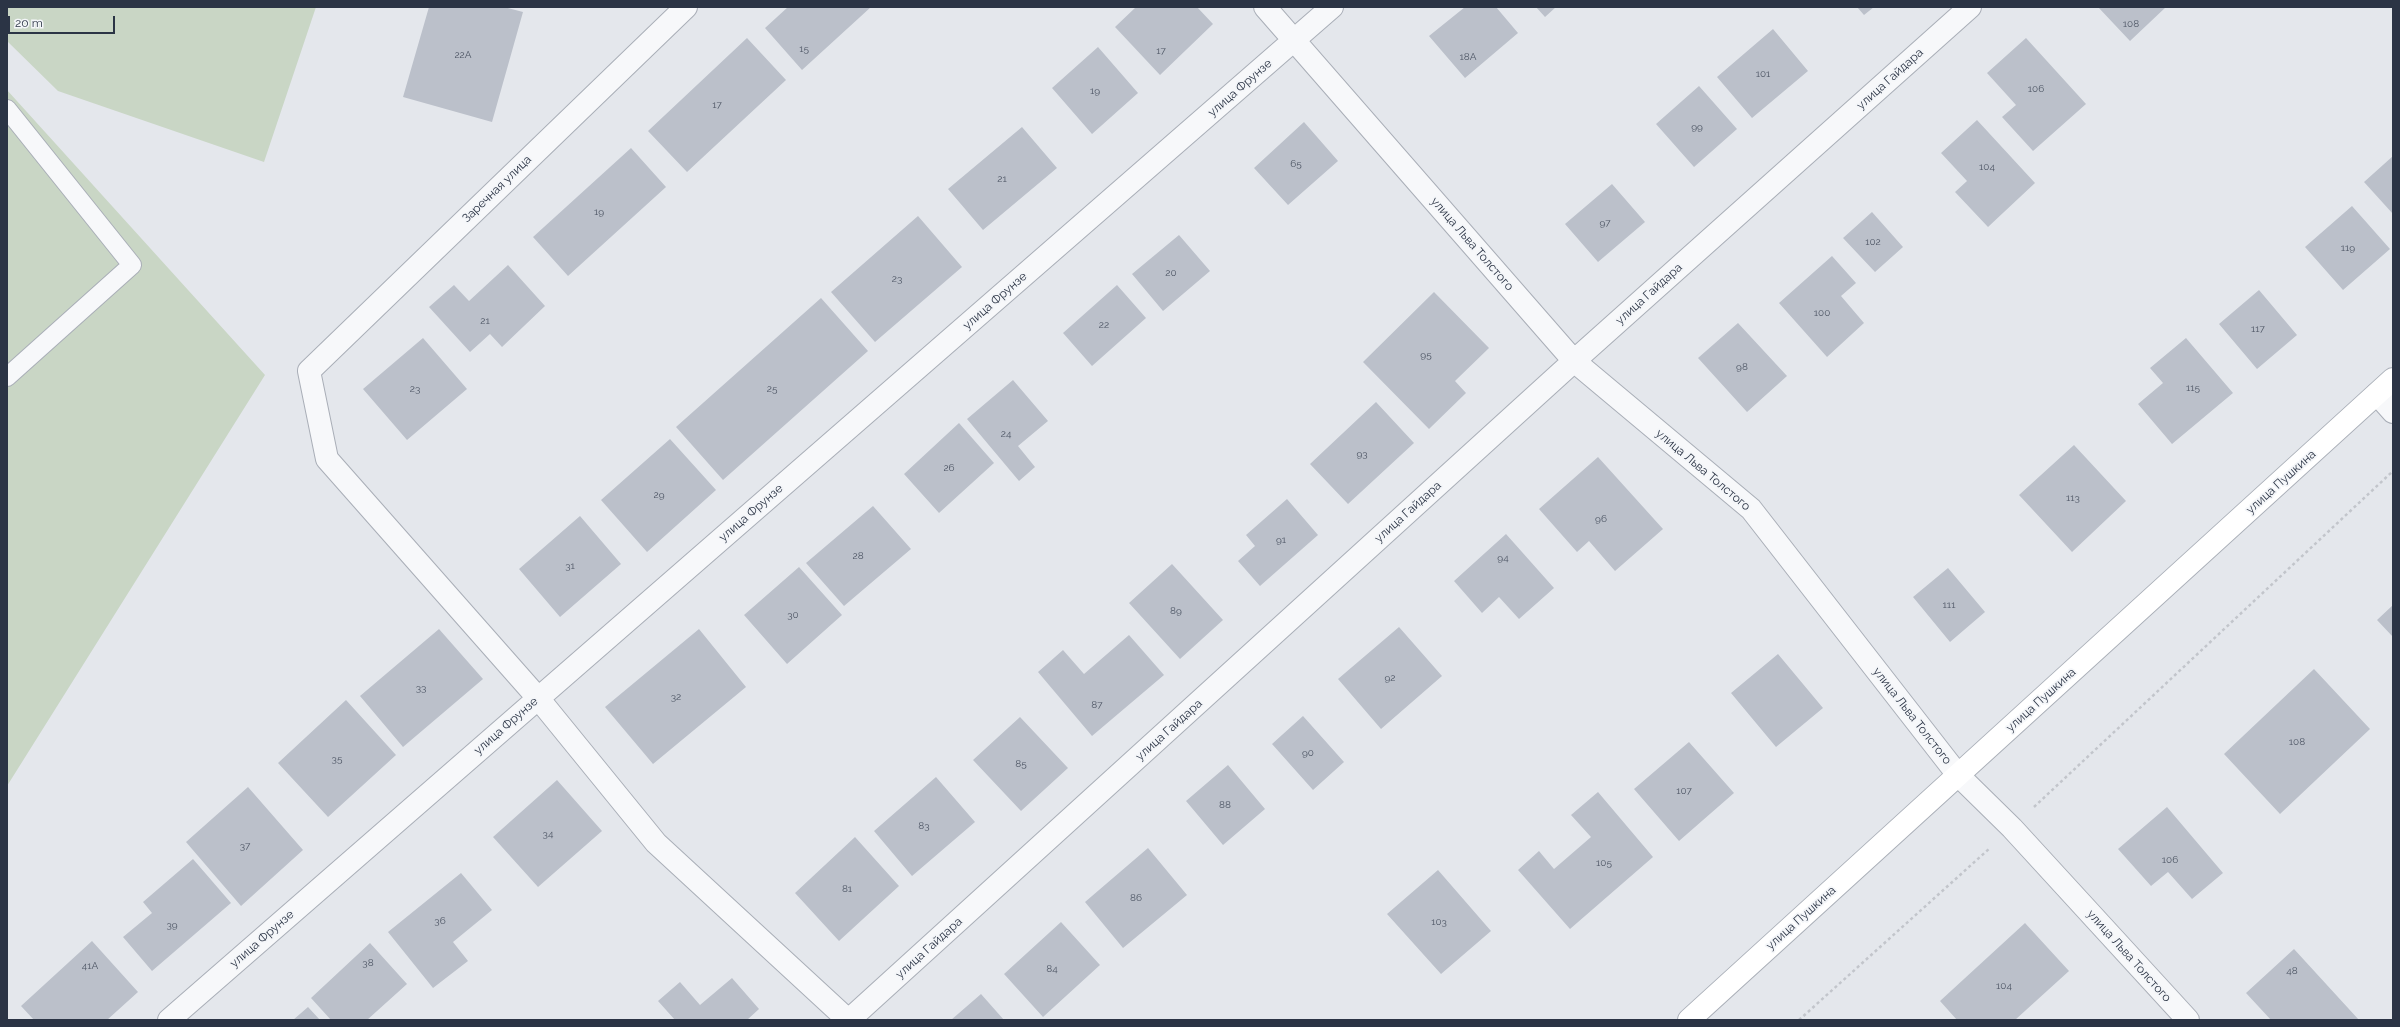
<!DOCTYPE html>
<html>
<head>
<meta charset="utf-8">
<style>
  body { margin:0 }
  #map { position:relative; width:2400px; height:1027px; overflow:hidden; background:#e4e7ec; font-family:Raleway,sans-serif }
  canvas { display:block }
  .frame { position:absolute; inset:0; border:8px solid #2b3445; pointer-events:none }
  .scale { position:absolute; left:8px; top:16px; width:107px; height:18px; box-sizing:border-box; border:2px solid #2b3445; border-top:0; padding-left:5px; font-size:12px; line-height:14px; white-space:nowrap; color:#2b3445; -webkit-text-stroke:3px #f4f6f9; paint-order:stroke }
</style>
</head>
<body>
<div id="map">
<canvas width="2400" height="1027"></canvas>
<div class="frame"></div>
<div class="scale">20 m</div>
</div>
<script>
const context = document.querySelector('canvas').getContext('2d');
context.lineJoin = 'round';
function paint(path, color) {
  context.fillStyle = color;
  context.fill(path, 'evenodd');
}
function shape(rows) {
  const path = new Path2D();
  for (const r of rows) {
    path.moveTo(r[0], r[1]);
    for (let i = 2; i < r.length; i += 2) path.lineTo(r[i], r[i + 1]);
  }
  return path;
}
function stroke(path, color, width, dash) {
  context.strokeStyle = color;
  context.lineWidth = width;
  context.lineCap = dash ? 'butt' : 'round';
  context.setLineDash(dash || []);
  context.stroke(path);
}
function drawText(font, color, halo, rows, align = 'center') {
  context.font = font + ' Raleway,sans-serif';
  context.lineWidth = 3.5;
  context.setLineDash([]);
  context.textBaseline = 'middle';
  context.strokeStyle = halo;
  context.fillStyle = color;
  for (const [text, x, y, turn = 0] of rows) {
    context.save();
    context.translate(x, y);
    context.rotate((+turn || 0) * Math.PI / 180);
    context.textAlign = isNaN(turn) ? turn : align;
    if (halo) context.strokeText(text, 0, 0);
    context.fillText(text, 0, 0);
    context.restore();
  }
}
paint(shape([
  [7,7,316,7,264,162,58,91,7,41],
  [7,90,265,375,7,786]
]), '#c9d6c5');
paint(shape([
  [429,7,504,7,523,12,492,122,403,97],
  [788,7,871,7,802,70,765,28],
  [1136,7,1197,7,1213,24,1160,75,1115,27],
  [1465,7,1496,7,1518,33,1465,78,1429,36],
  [1536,7,1556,7,1545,17],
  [1857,7,1874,7,1864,15],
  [2098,7,2166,7,2130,41],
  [1773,29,1808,71,1752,118,1717,77],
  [747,38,786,80,687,172,648,131],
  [2026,38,2086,104,2033,151,2002,117,2016,105,1987,73],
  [1098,47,1138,93,1092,134,1052,88],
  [1699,86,1737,129,1694,167,1656,124],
  [1977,120,2035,183,1988,227,1955,192,1967,181,1941,153],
  [1304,122,1338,161,1288,205,1254,168],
  [1022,127,1057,168,983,230,948,189],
  [631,148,666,187,568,276,533,237],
  [2393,156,2393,214,2364,182],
  [1612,184,1645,222,1598,262,1565,224],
  [2352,206,2390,249,2343,290,2305,247],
  [1872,212,1903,247,1875,272,1843,238],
  [918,216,962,267,875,342,831,292],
  [1179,235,1210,271,1163,311,1132,274],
  [1832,256,1856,283,1841,296,1864,323,1827,357,1779,303],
  [508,265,545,306,502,347,490,334,470,352,429,307,454,285,469,301],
  [1117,285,1146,318,1092,366,1063,333],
  [2259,290,2297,335,2257,369,2219,324],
  [1434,292,1489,348,1455,381,1466,393,1429,429,1363,362],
  [821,298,868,351,723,480,676,427],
  [1738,323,1787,376,1747,412,1698,358],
  [423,338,467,389,407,440,363,389],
  [2186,338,2233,393,2172,444,2138,404,2163,383,2150,368],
  [1013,380,1048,421,1018,446,1035,467,1019,481,967,419],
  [1376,402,1414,443,1348,504,1310,464],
  [959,423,994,463,939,513,904,474],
  [670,439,716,490,647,552,601,500],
  [2074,445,2126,501,2072,552,2019,495],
  [1598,457,1663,529,1615,571,1589,541,1577,552,1539,509],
  [1287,499,1318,535,1260,586,1238,561,1255,546,1246,535],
  [873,506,911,549,844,606,806,563],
  [580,516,621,564,560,617,519,569],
  [1506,534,1554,588,1519,619,1499,597,1482,613,1454,581],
  [1172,564,1223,620,1180,659,1129,603],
  [799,567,842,615,787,664,744,615],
  [1948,568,1985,612,1950,642,1913,597],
  [2393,605,2393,637,2377,620],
  [1399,627,1442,676,1381,729,1338,679],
  [439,629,483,679,403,747,360,696],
  [699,629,746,687,653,764,605,707],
  [1129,635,1164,675,1092,736,1038,672,1063,650,1084,674],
  [1778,654,1823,708,1776,747,1731,693],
  [2314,669,2370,729,2280,814,2224,754],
  [346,700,396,755,328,817,278,763],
  [1303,716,1344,762,1313,790,1272,744],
  [1020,717,1068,768,1021,811,973,760],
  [1689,742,1734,793,1679,841,1634,789],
  [1228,765,1265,809,1223,845,1186,801],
  [936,777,975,822,912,876,874,831],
  [557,780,602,831,538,887,493,837],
  [248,787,303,850,241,906,186,842],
  [1598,792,1653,857,1570,929,1518,870,1539,851,1554,869,1591,837,1571,815],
  [2167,807,2223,873,2192,899,2168,872,2151,886,2118,849],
  [855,837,899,886,839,941,795,893],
  [1148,848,1187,895,1123,948,1085,902],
  [193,859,231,903,152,971,123,937,152,913,143,902],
  [1438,870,1491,931,1441,974,1387,914],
  [461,873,492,910,453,942,468,961,433,988,388,932],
  [1061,922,1100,965,1043,1017,1004,974],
  [2025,923,2069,971,2015,1020,1957,1020,1940,1001],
  [92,941,138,992,107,1020,34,1020,21,1006],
  [370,943,407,984,367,1020,331,1020,311,998],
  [2294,949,2359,1020,2271,1020,2246,993],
  [732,978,759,1009,747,1020,675,1020,658,1001,680,982,700,1005],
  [981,994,1004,1020,951,1020],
  [308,1007,320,1020,293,1020]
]), '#bbc0ca');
const lane = shape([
  [7,109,132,265,7,377]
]);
const street = shape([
  [686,7,309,371,327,459,538,698,656,843,848,1020],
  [1265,7,1574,361,1751,509,1958,775,2012,828,2188,1020],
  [2377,394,2393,412],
  [169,1020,1332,7],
  [849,1020,1574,361,1970,7]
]);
const secondary = shape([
  [1689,1020,2393,379]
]);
stroke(lane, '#a9aeb7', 20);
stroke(street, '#a9aeb7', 24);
stroke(secondary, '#a9aeb7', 24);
stroke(shape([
  [2034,807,2393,471],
  [1799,1020,1990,848]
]), '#c2c5cb', 2.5, [3, 3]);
stroke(lane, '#f7f8fa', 18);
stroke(street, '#f7f8fa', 22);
stroke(secondary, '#fff', 22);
drawText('10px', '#4f5766', null, [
  ["108",2131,24],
  ["15",804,49],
  ["17",1161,51],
  ["22А",463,55],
  ["18А",1468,57],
  ["101",1763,74],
  ["106",2036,89],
  ["19",1095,91],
  ["17",717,105],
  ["99",1697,127],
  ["65",1296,164],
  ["104",1987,167],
  ["21",1002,179],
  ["19",599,212],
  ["97",1605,223],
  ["102",1873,242],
  ["119",2348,248],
  ["20",1171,273],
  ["23",897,279],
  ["100",1822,313],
  ["21",485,321],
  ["22",1104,325],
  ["117",2258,329],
  ["95",1426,355],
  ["98",1742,367],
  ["115",2193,388],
  ["23",415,389],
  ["25",772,389],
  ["24",1006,434],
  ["93",1362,454],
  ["26",949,468],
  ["29",659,495],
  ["113",2073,498],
  ["96",1601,519],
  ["91",1281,540],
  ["28",858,556],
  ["94",1503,558],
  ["31",570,566],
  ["111",1949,605],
  ["89",1176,611],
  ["30",793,615],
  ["92",1390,678],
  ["33",421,688],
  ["32",676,697],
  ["87",1097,705],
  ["108",2297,742],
  ["90",1308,753],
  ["35",337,759],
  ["85",1021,764],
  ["107",1684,791],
  ["88",1225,805],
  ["83",924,826],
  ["34",548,834],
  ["37",245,846],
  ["106",2170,860],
  ["105",1604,863],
  ["81",847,889],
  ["86",1136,898],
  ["36",440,921],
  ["103",1439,922],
  ["39",172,925],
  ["38",368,963],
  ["41А",90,966],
  ["84",1052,969],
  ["48",2292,971],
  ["104",2004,986]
]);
drawText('12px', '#2b3445', '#f4f6f9', [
  ["улица Гайдара",1890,79,-42],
  ["улица Фрунзе",1240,88,-41],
  ["Заречная улица",497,189,-44],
  ["улица Льва Толстого",1472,244,49],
  ["улица Гайдара",1649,294,-42],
  ["улица Фрунзе",995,301,-41],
  ["улица Льва Толстого",1703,470,40],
  ["улица Пушкина",2281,482,-42],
  ["улица Гайдара",1408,512,-42],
  ["улица Фрунзе",751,513,-41],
  ["улица Пушкина",2041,700,-42],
  ["улица Льва Толстого",1912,716,52],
  ["улица Фрунзе",506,726,-41],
  ["улица Гайдара",1169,730,-42],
  ["улица Пушкина",1801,918,-42],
  ["улица Фрунзе",262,939,-41],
  ["улица Гайдара",929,948,-42],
  ["улица Льва Толстого",2129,956,48]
]);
</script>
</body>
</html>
